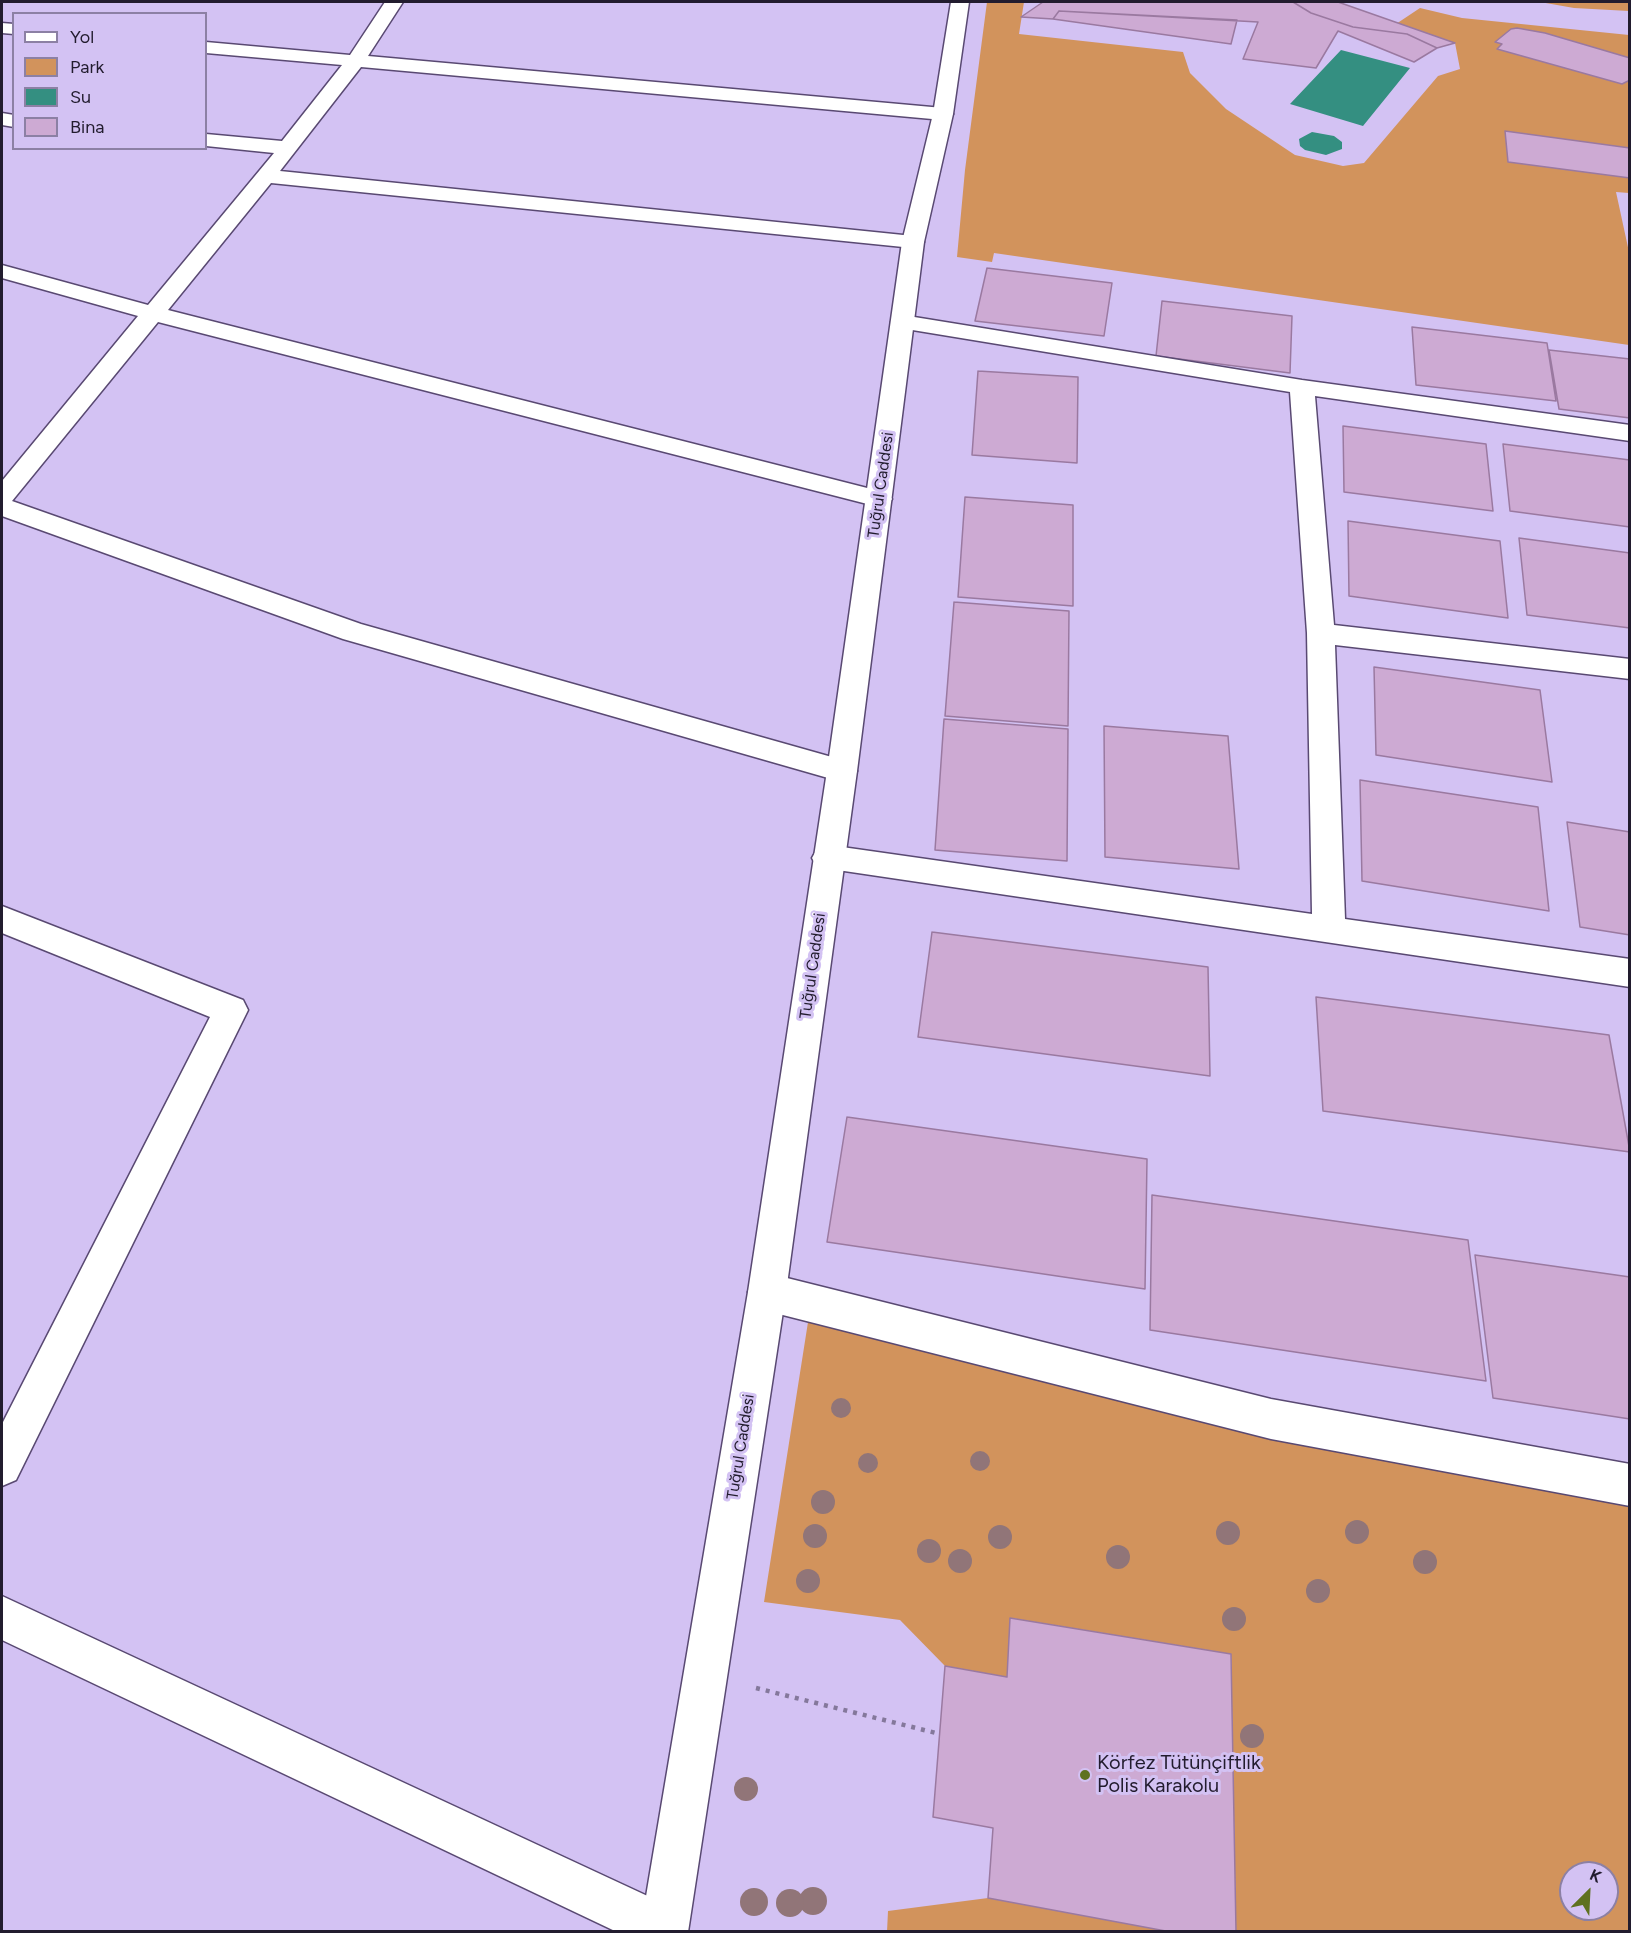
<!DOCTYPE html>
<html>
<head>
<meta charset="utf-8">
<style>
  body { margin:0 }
  #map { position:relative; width:1631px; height:1933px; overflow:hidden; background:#d3c2f3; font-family:Figtree,sans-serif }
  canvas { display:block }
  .frame { position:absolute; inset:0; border:3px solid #221c2e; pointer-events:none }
  .legend { position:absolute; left:12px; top:12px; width:195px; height:138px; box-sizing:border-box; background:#d3c2f3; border:2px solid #8c80a4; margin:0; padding:8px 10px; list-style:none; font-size:18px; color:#221c2e }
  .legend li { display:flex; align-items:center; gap:12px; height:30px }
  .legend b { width:30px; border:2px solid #8c80a4 }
  .north { position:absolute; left:1559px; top:1861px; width:60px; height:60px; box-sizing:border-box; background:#d3c2f3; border:2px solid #8c80a4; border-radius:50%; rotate:24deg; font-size:16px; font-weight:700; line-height:24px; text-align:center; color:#221c2e }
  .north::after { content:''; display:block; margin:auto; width:21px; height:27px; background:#5f711f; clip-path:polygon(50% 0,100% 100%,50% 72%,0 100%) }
</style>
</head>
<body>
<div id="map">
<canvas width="1631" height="1933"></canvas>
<div class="frame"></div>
<ul class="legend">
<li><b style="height:8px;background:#fff"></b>Yol</li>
<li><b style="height:16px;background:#d2935c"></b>Park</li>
<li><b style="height:16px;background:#348f81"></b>Su</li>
<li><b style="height:16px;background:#cdaad3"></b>Bina</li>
</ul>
<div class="north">K</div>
</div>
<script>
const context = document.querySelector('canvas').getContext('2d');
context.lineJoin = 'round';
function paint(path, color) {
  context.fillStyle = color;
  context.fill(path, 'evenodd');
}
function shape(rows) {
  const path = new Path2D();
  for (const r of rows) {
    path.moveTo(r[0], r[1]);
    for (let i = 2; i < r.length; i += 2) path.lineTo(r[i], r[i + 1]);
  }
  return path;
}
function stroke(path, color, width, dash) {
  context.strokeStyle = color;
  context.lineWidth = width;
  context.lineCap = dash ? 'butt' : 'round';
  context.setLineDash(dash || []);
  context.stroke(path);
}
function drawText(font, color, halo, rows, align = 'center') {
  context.font = font + ' Figtree,sans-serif';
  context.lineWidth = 6;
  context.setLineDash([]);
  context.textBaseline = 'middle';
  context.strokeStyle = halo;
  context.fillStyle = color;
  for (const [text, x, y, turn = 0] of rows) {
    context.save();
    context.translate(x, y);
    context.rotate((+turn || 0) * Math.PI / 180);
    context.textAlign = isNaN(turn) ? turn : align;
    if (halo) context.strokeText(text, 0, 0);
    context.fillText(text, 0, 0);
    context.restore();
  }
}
paint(shape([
  [987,2,1024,2,1019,34,1183,52,1190,73,1226,109,1295,155,1343,166,1364,163,1438,76,1460,69,1455,43,1396,24,1420,8,1462,18,1629,35,1629,193,1616,192,1629,252,1629,345,994,253,992,262,957,257,965,170],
  [1540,2,1629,2,1629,11,1574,8],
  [811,1303,1629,1485,1629,1931,1236,1931,1231,1654,1011,1618,1007,1677,945,1666,900,1620,764,1602],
  [1571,1873,1607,1873,1607,1909,1571,1909],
  [988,1898,1171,1931,887,1932,888,1911]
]), '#d2935c');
paint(shape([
  [1341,50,1410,68,1363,126,1290,104],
  [1312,132,1334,136,1342,142,1342,149,1326,155,1305,150,1300,146,1299,139]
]), '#348f81');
const building = shape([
  [1043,2,1293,2,1311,13,1353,27,1407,34,1437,48,1414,62,1338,31,1316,68,1243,59,1258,22,1059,11,1053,19,1021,17,1043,2],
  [1293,2,1338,2,1455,43,1437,48,1407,34,1353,27,1311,13,1293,2],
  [1059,11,1237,20,1231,44,1053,19,1059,11],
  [1517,28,1545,33,1630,58,1630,80,1622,84,1497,49,1502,44,1495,42,1511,29,1517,28],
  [1505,131,1630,148,1630,178,1508,162,1505,131],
  [987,268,1112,283,1104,336,975,321,987,268],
  [1162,301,1292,316,1290,373,1156,356,1162,301],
  [1412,327,1547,343,1556,401,1416,385,1412,327],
  [1549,350,1630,359,1630,418,1559,409,1549,350],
  [978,371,1078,377,1077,463,972,455,978,371],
  [1343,426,1486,444,1493,511,1344,492,1343,426],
  [1503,444,1630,460,1630,527,1510,511,1503,444],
  [965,497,1073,505,1073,606,958,597,965,497],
  [1348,521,1500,541,1508,618,1349,596,1348,521],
  [1519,538,1630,553,1630,628,1527,615,1519,538],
  [954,602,1069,611,1068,726,945,716,954,602],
  [1374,667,1540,690,1552,782,1376,755,1374,667],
  [944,719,1068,729,1067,861,935,850,944,719],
  [1104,726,1228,736,1239,869,1105,857,1104,726],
  [1360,780,1538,807,1549,911,1362,881,1360,780],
  [1567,822,1630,832,1630,935,1580,927,1567,822],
  [932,932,1208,967,1210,1076,918,1037,932,932],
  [1316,997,1609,1035,1630,1152,1323,1111,1316,997],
  [847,1117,1147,1159,1145,1289,827,1242,847,1117],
  [1152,1195,1468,1240,1486,1381,1150,1330,1152,1195],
  [1475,1255,1630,1277,1630,1419,1493,1398,1475,1255],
  [1010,1618,1231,1654,1236,1932,1171,1932,988,1898,993,1828,933,1817,945,1666,1007,1677,1010,1618]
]);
paint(building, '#cdaad3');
stroke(building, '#9a79a0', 1.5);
const minor = shape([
  [385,2,403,2,368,56,943,108,953,114,943,120,361,67,280,171,913,236,921,237,924,242,921,247,913,248,271,183,168,310,879,491,888,493,892,499,888,505,879,507,158,322,12,501,361,624,853,763,857,771,853,779,842,782,343,639,2,516,2,481,138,316,2,278,2,265,148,305,274,153,206,146,206,134,282,141,342,65,206,53,206,42,350,55,385,2],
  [2,23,14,24,14,34,2,33,2,23],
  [2,113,14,115,14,127,2,125,2,113],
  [902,315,1302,380,1630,425,1630,441,1315,396,1334,625,1630,659,1630,679,1335,645,1345,919,1630,959,1630,987,817,867,812,858,817,849,828,845,1312,914,1307,633,1290,392,894,327,891,322,894,317,902,315],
  [2,906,243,1000,248,1010,16,1480,2,1486,2,1424,210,1017,2,933,2,906],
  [767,1273,1271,1399,1630,1464,1630,1506,1271,1439,767,1311,754,1305,748,1292,754,1279,767,1273],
  [2,1596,682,1912,688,1932,617,1932,2,1640,2,1596]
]);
const primary = shape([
  [951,2,969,2,953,114,924,242,857,771,786,1292,688,1932,640,1932,748,1292,827,771,902,242,933,114,951,2]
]);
stroke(minor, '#594972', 3);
stroke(primary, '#594972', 3);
stroke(shape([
  [756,1688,940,1734]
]), '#84789b', 4.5, [4, 6]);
paint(minor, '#fff');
paint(primary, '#fff');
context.fillStyle = '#917578';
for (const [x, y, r] of [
  [841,1408,10],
  [980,1461,10],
  [868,1463,10],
  [823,1502,12],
  [1357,1532,12],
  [1228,1533,12],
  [815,1536,12],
  [1000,1537,12],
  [929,1551,12],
  [1118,1557,12],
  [960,1561,12],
  [1425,1562,12],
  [808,1581,12],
  [1318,1591,12],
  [1234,1619,12],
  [1252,1736,12],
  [746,1789,12],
  [813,1901,14],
  [754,1902,14],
  [790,1903,14]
]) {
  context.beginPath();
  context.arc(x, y, r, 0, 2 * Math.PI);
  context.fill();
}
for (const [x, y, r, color] of [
  [1085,1775,6,"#5f711f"]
]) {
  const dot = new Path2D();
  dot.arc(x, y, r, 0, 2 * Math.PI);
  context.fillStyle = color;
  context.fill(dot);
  stroke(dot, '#d3c2f3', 2);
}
drawText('16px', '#221c2e', '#d3c2f3', [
  ["Tuğrul Caddesi",881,485,-82],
  ["Tuğrul Caddesi",813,966,-82],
  ["Tuğrul Caddesi",741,1447,-81]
]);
drawText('20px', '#221c2e', '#d3c2f3', [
  ["Körfez Tütünçiftlik",1097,1763],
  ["Polis Karakolu",1097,1786]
], 'left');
</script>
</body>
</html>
